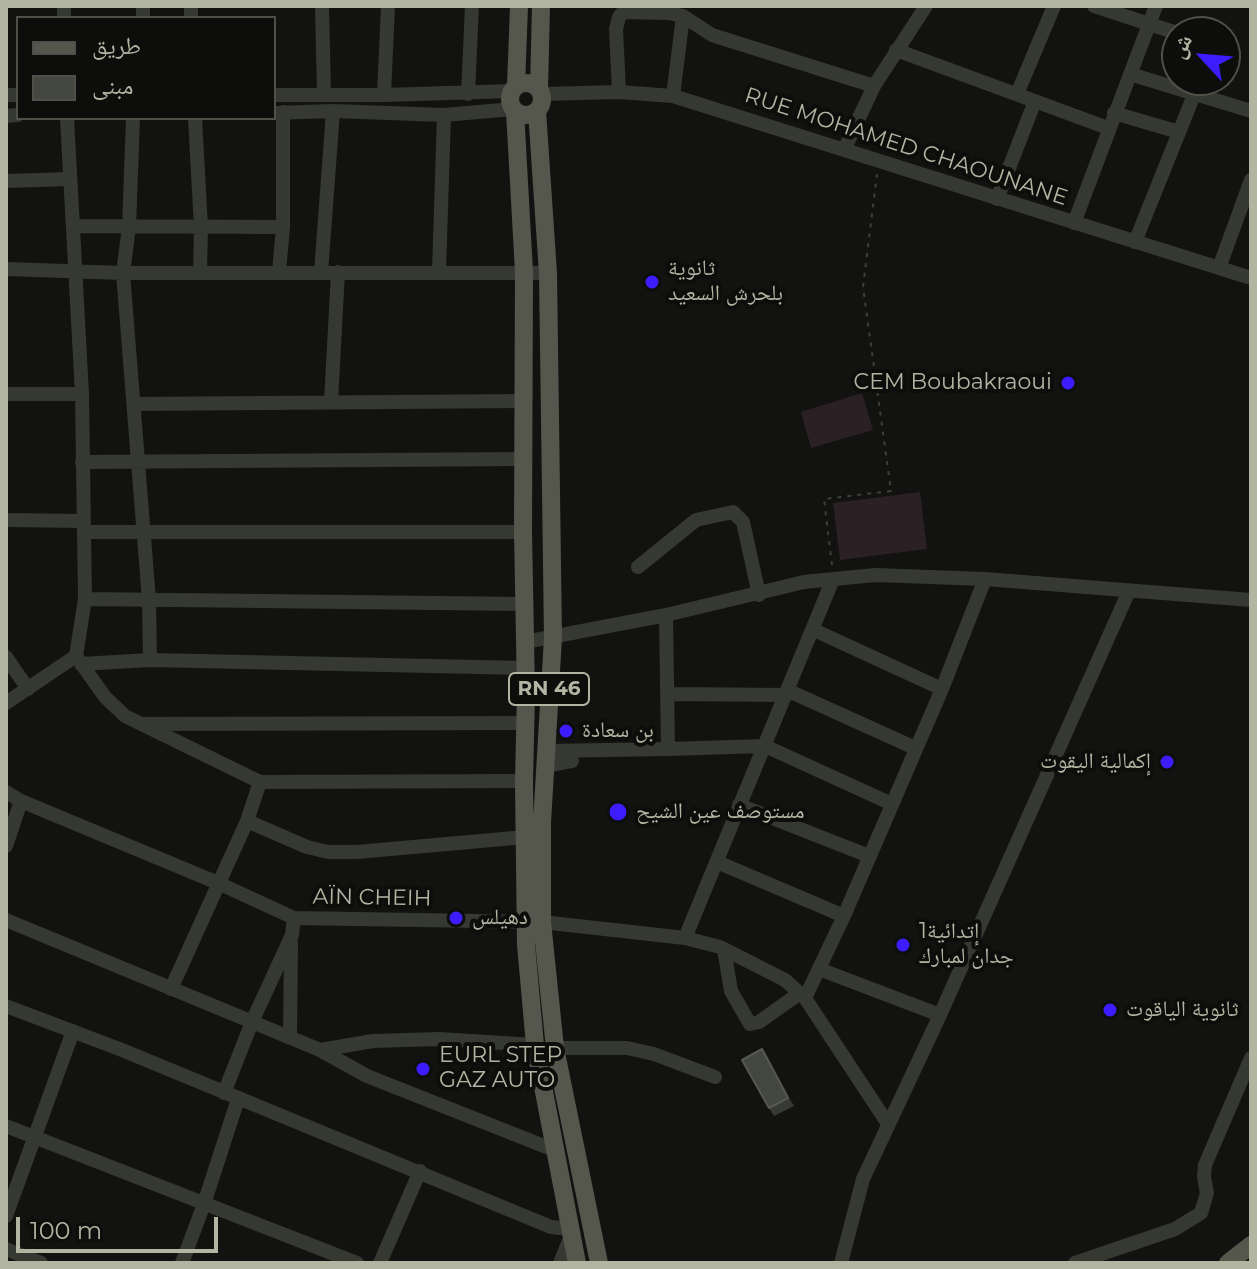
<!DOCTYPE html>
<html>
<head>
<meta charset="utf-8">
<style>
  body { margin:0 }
  #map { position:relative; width:1257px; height:1269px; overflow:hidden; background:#121311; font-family:Montserrat,"Noto Naskh Arabic",sans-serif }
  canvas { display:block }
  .frame { position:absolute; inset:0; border:8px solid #b1b5a1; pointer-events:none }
  .legend { position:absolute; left:16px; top:16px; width:260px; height:104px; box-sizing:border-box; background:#0d0e0c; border:2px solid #4f5148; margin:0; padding:10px 14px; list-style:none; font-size:24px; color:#b1b5a1 }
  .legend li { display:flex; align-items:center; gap:16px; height:40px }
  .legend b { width:40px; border:2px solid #4f5148 }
  .north { position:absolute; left:1161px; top:16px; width:80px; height:80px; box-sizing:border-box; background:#0d0e0c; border:2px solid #4f5148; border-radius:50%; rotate:296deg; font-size:22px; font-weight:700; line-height:32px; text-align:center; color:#b1b5a1 }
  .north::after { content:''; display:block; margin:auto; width:28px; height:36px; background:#3d1dff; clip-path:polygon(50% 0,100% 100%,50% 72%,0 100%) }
  .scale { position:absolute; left:16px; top:1217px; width:202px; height:36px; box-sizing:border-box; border:4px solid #b1b5a1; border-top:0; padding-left:10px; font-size:24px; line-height:28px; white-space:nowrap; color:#b1b5a1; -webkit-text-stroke:6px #0d0e0c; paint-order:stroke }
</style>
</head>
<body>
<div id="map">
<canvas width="1257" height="1269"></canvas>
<div class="frame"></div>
<ul class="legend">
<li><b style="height:10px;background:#55574d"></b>طريق</li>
<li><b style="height:22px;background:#434740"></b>مبنى</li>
</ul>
<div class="north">ش</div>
<div class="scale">100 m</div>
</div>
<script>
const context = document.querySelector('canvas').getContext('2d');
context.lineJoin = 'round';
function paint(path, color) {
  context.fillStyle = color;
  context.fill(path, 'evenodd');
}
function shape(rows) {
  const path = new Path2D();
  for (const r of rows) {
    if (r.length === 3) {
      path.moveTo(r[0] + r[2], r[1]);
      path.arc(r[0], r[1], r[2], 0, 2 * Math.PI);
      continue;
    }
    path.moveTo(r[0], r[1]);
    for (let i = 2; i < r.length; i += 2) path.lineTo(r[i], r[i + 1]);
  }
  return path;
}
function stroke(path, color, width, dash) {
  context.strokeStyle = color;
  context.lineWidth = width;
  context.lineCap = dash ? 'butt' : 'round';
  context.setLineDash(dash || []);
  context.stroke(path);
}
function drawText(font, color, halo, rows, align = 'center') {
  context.font = font + ' Montserrat,"Noto Naskh Arabic",sans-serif';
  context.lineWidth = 8;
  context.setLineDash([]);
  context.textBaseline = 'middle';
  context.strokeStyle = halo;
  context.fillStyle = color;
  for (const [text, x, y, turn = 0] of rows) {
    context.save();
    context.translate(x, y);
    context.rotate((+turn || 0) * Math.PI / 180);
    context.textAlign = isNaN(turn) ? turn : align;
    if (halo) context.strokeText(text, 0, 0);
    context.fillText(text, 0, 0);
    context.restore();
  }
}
paint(shape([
  [862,393,873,430,811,448,801,412],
  [920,492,927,549,840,560,833,503]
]), '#2b2024');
stroke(shape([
  [832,565,824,499,891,491,863,287,877,174]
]), '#3e3f38', 2, [4, 6]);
stroke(shape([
  [64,6,64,18],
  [322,6,324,94],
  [1094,6,1177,33],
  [143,18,143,6],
  [191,18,191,6],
  [896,50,1108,128],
  [1130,74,1251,111],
  [619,92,616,29,619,17,623,12,668,13,683,16,712,35,874,86],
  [468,94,472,6],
  [542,94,619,92,673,96,1251,278],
  [1017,94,1054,6],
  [6,95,18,95],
  [274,95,384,95,512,91],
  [384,95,388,6],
  [673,96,683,16],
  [274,113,333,111,444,115,513,109],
  [1114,113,1179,132],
  [6,116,18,115],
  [133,118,129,227,123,273,149,600,150,660],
  [195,118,201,227,200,272],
  [844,150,874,86,926,6],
  [6,181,70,179],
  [997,199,1035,101],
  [1074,223,1156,6],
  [74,226,283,227],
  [1135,242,1200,80],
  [1219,268,1251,180],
  [6,269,123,273,548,273],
  [279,272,283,227,283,112],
  [439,272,444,115],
  [321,273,333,111],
  [6,394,82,394],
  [331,402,338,272],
  [134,404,524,401],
  [82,462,523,459],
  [6,520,82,521],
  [84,532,523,532],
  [638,567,696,520,733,512,743,522,759,595],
  [85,599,524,604],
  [814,630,942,689],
  [525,642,666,615,804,582,875,575,985,579,1251,600],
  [76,656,105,697,125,716,260,782,524,781],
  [6,657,28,689],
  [81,664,150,660,525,668],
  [789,691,915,748],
  [669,694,787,695],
  [6,703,76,656,85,599,82,394,67,118],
  [142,724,525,723],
  [668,749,765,746,892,804],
  [545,751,668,749,666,615],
  [544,766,572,761],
  [6,792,21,801,218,883,294,918,542,922,685,938,720,947,785,980,805,998,888,1124],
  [739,805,869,856],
  [247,821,307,847,328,852,357,852,525,837],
  [6,846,21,801],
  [717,862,844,916],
  [6,920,320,1050,367,1076,554,1150],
  [685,938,833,579],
  [724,949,731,991,750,1024,759,1022,800,993],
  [819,969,940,1015],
  [171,989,247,821,260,782],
  [805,998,844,916,942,689,985,579],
  [6,1006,122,1050,551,1227,569,1229],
  [290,1038,291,943],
  [555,1048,627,1048,654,1054,715,1077],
  [320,1050,373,1041,439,1039,535,1045],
  [224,1093,252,1022,292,935,294,918],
  [6,1126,357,1263],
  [6,1216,73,1031],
  [6,1249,41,1263],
  [182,1263,204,1204,238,1099],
  [380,1263,420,1171],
  [560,1263,570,1238],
  [841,1263,863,1179,940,1015,1129,591],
  [1075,1263,1175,1229,1201,1213,1207,1193,1204,1177,1205,1165,1251,1058]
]), '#363832', 14);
stroke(shape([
  [526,99,16],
  [516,86,519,6],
  [539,89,541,6],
  [515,111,524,272,523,532,526,692,524,781,526,945,535,1045,577,1263],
  [537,111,548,273,553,638,542,822,542,922,555,1048,599,1263],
  [1228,1263,1251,1245]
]), '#55574d', 18);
paint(shape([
  [762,1049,794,1106,774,1116,769,1108]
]), '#363934');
paint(shape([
  [762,1049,768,1057,794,1106,788,1098]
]), '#222421');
const building = shape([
  [762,1049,788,1098,769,1108,742,1060,762,1049]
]);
paint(building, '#434740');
stroke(building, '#55584f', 2);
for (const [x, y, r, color] of [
  [652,282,8,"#3d1dff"],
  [1068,383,8,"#3d1dff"],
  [566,731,8,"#3d1dff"],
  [1167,762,8,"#3d1dff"],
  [618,812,10,"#3d1dff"],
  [456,918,8,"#3d1dff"],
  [903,945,8,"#3d1dff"],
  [1110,1010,8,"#3d1dff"],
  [423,1069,8,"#3d1dff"]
]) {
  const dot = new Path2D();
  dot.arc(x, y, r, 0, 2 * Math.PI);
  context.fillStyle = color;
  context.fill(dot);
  stroke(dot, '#0d0e0c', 3);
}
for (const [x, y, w] of [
  [549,689,80]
]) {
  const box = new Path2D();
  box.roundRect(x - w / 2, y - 16, w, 32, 6);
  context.fillStyle = '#0d0e0c';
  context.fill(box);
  stroke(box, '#b1b5a1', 2);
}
drawText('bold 20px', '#b1b5a1', null, [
  ["RN 46",549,689]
]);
drawText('22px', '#b1b5a1', '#0d0e0c', [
  ["RUE MOHAMED CHAOUNANE",906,147,18],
  ["AÏN CHEIH",372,898,1]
]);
drawText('22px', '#b1b5a1', '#0d0e0c', [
  ["ثانوية",668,269],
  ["بلحرش السعيد",668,294],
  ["CEM Boubakraoui",1052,383,"right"],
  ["بن سعادة",582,731],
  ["إكمالية اليقوت",1151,762,"right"],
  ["مستوصف عين الشيح",636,812],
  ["دهيلس",472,918],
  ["1إتدائية",919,932],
  ["جدان لمبارك",919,957],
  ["ثانوية الياقوت",1126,1010],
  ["EURL STEP",439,1056],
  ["GAZ AUTO",439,1081]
], 'left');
</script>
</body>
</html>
